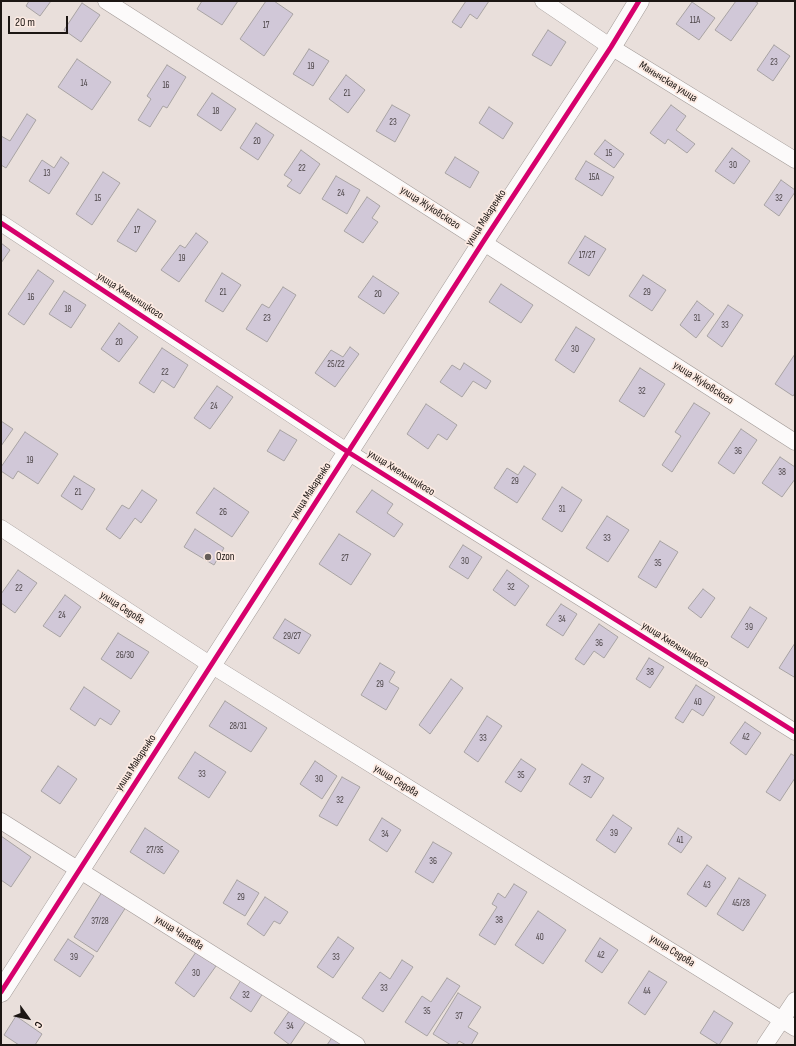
<!DOCTYPE html>
<html>
<head>
<meta charset="utf-8">
<style>
  body { margin:0 }
  #map { position:relative; width:796px; height:1046px; overflow:hidden; background:#e9dfdb; font-family:"Sofia Sans Condensed",sans-serif }
  canvas { display:block }
  .frame { position:absolute; inset:0; border:2px solid #1c1613; pointer-events:none }
  .north { position:absolute; left:8px; top:998px; width:40px; height:40px; -webkit-text-stroke:3px #fceae2; paint-order:stroke; rotate:123deg; font-size:11px; font-weight:700; line-height:16px; text-align:center; color:#1c1613 }
  .north::after { content:''; display:block; margin:auto; width:14px; height:18px; background:#1c1613; clip-path:polygon(50% 0,100% 100%,50% 72%,0 100%) }
  .scale { position:absolute; left:8px; top:16px; width:60px; height:18px; box-sizing:border-box; border:2px solid #1c1613; border-top:0; padding-left:5px; font-size:12px; line-height:14px; white-space:nowrap; color:#1c1613; -webkit-text-stroke:3px #fceae2; paint-order:stroke }
</style>
</head>
<body>
<div id="map">
<canvas width="796" height="1046"></canvas>
<div class="frame"></div>
<div class="north">С</div>
<div class="scale">20 m</div>
</div>
<script>
const context = document.querySelector('canvas').getContext('2d');
context.lineJoin = 'round';
function paint(path, color) {
  context.fillStyle = color;
  context.fill(path, 'evenodd');
}
function shape(rows) {
  const path = new Path2D();
  for (const r of rows) {
    path.moveTo(r[0], r[1]);
    for (let i = 2; i < r.length; i += 2) path.lineTo(r[i], r[i + 1]);
  }
  return path;
}
function stroke(path, color, width, dash) {
  context.strokeStyle = color;
  context.lineWidth = width;
  context.lineCap = dash ? 'butt' : 'round';
  context.setLineDash(dash || []);
  context.stroke(path);
}
function drawText(font, color, halo, rows, align = 'center') {
  context.font = font + ' "Sofia Sans Condensed",sans-serif';
  context.lineWidth = 3.5;
  context.setLineDash([]);
  context.textBaseline = 'middle';
  context.strokeStyle = halo;
  context.fillStyle = color;
  for (const [text, x, y, turn = 0] of rows) {
    context.save();
    context.translate(x, y);
    context.rotate((+turn || 0) * Math.PI / 180);
    context.textAlign = isNaN(turn) ? turn : align;
    if (halo) context.strokeText(text, 0, 0);
    context.fillText(text, 0, 0);
    context.restore();
  }
}
const building = shape([
  [29,1,51,1,40,16,26,6,29,1],
  [202,1,238,1,222,25,197,9,202,1],
  [266,1,274,1,293,14,264,56,240,39,266,1],
  [466,1,489,1,477,19,470,14,461,28,452,22,466,1],
  [736,1,754,1,758,3,731,41,715,30,736,1],
  [692,2,715,18,699,40,676,24,692,2],
  [82,3,100,15,81,42,64,30,82,3],
  [548,30,566,42,551,66,532,55,548,30],
  [774,45,790,56,773,81,757,70,774,45],
  [309,49,329,61,313,86,293,74,309,49],
  [77,59,111,82,92,110,58,87,77,59],
  [167,65,186,77,167,108,163,106,150,127,138,120,151,99,147,96,167,65],
  [346,75,365,90,348,113,329,99,346,75],
  [212,93,236,109,221,131,197,115,212,93],
  [392,105,410,115,395,142,376,131,392,105],
  [671,105,686,116,676,130,695,144,687,153,668,139,665,144,650,133,671,105],
  [489,107,513,123,503,139,479,123,489,107],
  [27,114,36,120,6,168,1,165,1,136,10,141,27,114],
  [256,123,274,135,258,160,240,148,256,123],
  [605,140,624,154,614,168,594,154,605,140],
  [732,148,750,161,734,184,715,171,732,148],
  [301,150,320,164,300,194,287,186,292,180,284,175,301,150],
  [61,157,69,163,49,194,29,181,42,160,54,168,61,157],
  [455,157,479,172,470,188,445,173,455,157],
  [586,161,614,177,602,196,575,179,586,161],
  [103,172,120,183,92,225,76,214,103,172],
  [336,176,360,190,347,214,322,199,336,176],
  [781,180,795,190,795,192,779,216,764,205,781,180],
  [367,197,380,206,372,218,378,222,363,243,344,231,367,197],
  [138,209,156,221,136,252,117,241,138,209],
  [196,233,208,242,179,282,161,270,180,245,185,248,196,233],
  [585,236,606,249,589,276,568,263,585,236],
  [1,243,10,250,1,263,1,243],
  [38,270,54,281,24,325,8,314,38,270],
  [222,273,241,285,223,312,205,301,222,273],
  [643,275,666,290,652,311,629,296,643,275],
  [373,276,399,293,384,314,358,297,373,276],
  [501,284,533,305,521,323,489,302,501,284],
  [283,287,296,295,267,342,246,329,262,304,269,308,283,287],
  [64,291,86,305,71,328,49,314,64,291],
  [697,301,714,314,696,338,680,325,697,301],
  [728,305,743,315,722,347,707,336,728,305],
  [119,323,138,337,119,362,101,349,119,323],
  [576,327,595,339,574,373,555,360,576,327],
  [350,347,359,354,335,387,315,373,331,350,343,357,350,347],
  [162,348,188,365,174,388,162,380,154,393,139,383,162,348],
  [795,354,795,393,793,396,775,384,795,354],
  [464,363,491,381,486,389,473,381,462,397,440,382,452,365,460,370,464,363],
  [640,368,665,384,644,417,619,401,640,368],
  [217,386,233,397,210,429,194,418,217,386],
  [694,403,710,413,672,472,662,465,681,436,675,432,694,403],
  [426,404,457,425,447,440,438,434,428,449,407,434,426,404],
  [1,421,13,429,1,446,1,421],
  [741,429,757,440,734,474,718,463,741,429],
  [280,430,297,440,284,461,267,451,280,430],
  [25,432,58,454,38,484,18,471,13,479,1,471,1,467,25,432],
  [780,457,795,467,795,479,782,497,762,483,780,457],
  [524,466,536,474,517,503,494,488,507,468,518,475,524,466],
  [74,476,95,489,82,510,61,496,74,476],
  [562,487,582,500,562,532,542,519,562,487],
  [214,488,249,512,232,537,196,513,214,488],
  [142,490,157,500,141,523,135,518,120,539,106,529,122,505,129,509,142,490],
  [372,490,393,504,387,513,403,524,394,537,356,512,372,490],
  [607,516,629,530,608,562,586,548,607,516],
  [195,529,224,548,214,565,184,547,195,529],
  [339,534,371,554,351,585,319,564,339,534],
  [660,541,678,552,656,588,638,577,660,541],
  [463,545,482,557,468,579,449,567,463,545],
  [18,570,37,583,15,613,1,603,1,594,18,570],
  [507,570,529,586,515,606,493,590,507,570],
  [703,589,715,598,701,618,688,608,703,589],
  [65,595,81,607,60,637,43,626,65,595],
  [561,604,577,614,563,636,546,625,561,604],
  [750,607,767,618,748,648,731,637,750,607],
  [285,619,311,635,299,654,273,638,285,619],
  [599,624,618,637,604,658,594,651,584,665,575,659,599,624],
  [118,633,149,652,131,679,101,659,118,633],
  [795,643,795,675,794,677,779,668,795,643],
  [649,658,664,667,650,688,636,679,649,658],
  [380,663,395,672,389,682,399,688,386,710,361,695,380,663],
  [451,679,463,688,430,734,419,725,451,679],
  [696,685,715,697,703,716,692,709,683,723,675,718,696,685],
  [84,687,120,711,111,725,100,718,95,726,70,709,84,687],
  [225,701,267,728,251,752,209,726,225,701],
  [487,716,502,726,478,762,464,752,487,716],
  [745,722,761,733,746,755,730,743,745,722],
  [195,752,226,772,209,798,178,778,195,752],
  [791,754,795,756,795,778,780,801,766,792,791,754],
  [521,759,536,769,521,792,505,782,521,759],
  [315,761,337,776,322,799,300,784,315,761],
  [582,764,604,778,591,798,569,784,582,764],
  [58,766,77,779,60,804,41,791,58,766],
  [342,777,360,787,337,826,319,816,342,777],
  [613,815,632,828,615,853,596,840,613,815],
  [382,818,401,830,387,852,369,840,382,818],
  [145,828,179,851,164,874,130,852,145,828],
  [678,828,692,837,681,853,668,844,678,828],
  [1,836,31,857,11,887,1,880,1,836],
  [433,842,452,853,433,883,415,872,433,842],
  [707,865,726,878,706,907,687,894,707,865],
  [739,878,766,895,743,931,717,914,739,878],
  [237,880,259,893,245,916,223,903,237,880],
  [514,884,527,892,495,945,479,935,497,907,492,904,498,893,505,898,514,884],
  [102,892,126,907,97,952,74,937,102,892],
  [265,897,288,912,280,924,274,921,264,936,247,924,265,897],
  [538,911,566,930,543,964,515,945,538,911],
  [338,937,354,948,333,978,317,967,338,937],
  [600,938,618,950,602,973,585,961,600,938],
  [68,939,94,956,80,977,54,960,68,939],
  [196,952,216,966,194,997,175,983,196,952],
  [402,960,413,967,383,1012,362,998,380,972,390,979,402,960],
  [649,971,667,982,645,1015,628,1003,649,971],
  [447,978,460,986,427,1036,405,1022,422,996,431,1002,447,978],
  [241,980,263,993,251,1012,230,998,241,980],
  [458,993,481,1007,468,1027,478,1033,471,1045,466,1045,459,1041,456,1045,451,1045,433,1034,458,993],
  [290,1010,306,1021,290,1045,274,1033,290,1010],
  [714,1011,733,1023,719,1045,700,1033,714,1011],
  [16,1016,42,1034,35,1045,19,1045,4,1035,16,1016],
  [333,1036,346,1045,327,1045,333,1036]
]);
paint(building, '#d1c8d8');
stroke(building, '#a8a3a3', 1);
const minor = shape([
  [106,1,795,442],
  [543,1,611,47,795,160],
  [1,223,348,452,795,732],
  [1,528,211,665,795,1028],
  [1,821,357,1045],
  [765,1045,795,1000]
]);
const tertiary = shape([
  [1,992,483,242,611,47,639,1]
]);
stroke(minor, '#a29a97', 17);
stroke(tertiary, '#a29a97', 21);
stroke(minor, '#fcfafa', 16);
stroke(tertiary, '#fcfafa', 20);
stroke(shape([
  [1,223,348,452,795,732],
  [1,992,483,242,611,47,639,1]
]), '#d6006c', 5);
for (const [x, y, r, color] of [
  [208,557,4,"#645c59"]
]) {
  const dot = new Path2D();
  dot.arc(x, y, r, 0, 2 * Math.PI);
  context.fillStyle = color;
  context.fill(dot);
  stroke(dot, '#fceae2', 1.5);
}
drawText('9px', '#494244', null, [
  ["11А",695,21],
  ["17",266,26],
  ["23",774,63],
  ["19",311,67],
  ["14",84,84],
  ["16",166,86],
  ["21",347,94],
  ["18",216,112],
  ["23",393,123],
  ["20",257,142],
  ["15",609,154],
  ["30",733,166],
  ["22",302,169],
  ["13",47,174],
  ["15А",594,178],
  ["24",341,194],
  ["15",98,199],
  ["32",779,199],
  ["17",137,231],
  ["17/27",587,256],
  ["19",182,259],
  ["21",223,293],
  ["29",647,293],
  ["20",378,295],
  ["16",31,298],
  ["18",68,310],
  ["23",267,319],
  ["31",697,319],
  ["33",725,326],
  ["20",119,343],
  ["30",575,350],
  ["25/22",336,365],
  ["22",165,373],
  ["32",642,392],
  ["24",214,407],
  ["36",738,452],
  ["19",30,461],
  ["38",782,473],
  ["29",515,482],
  ["21",78,493],
  ["31",562,510],
  ["26",223,513],
  ["33",607,539],
  ["27",345,559],
  ["30",465,562],
  ["35",658,564],
  ["32",511,588],
  ["22",19,589],
  ["24",62,616],
  ["34",562,620],
  ["39",749,628],
  ["29/27",292,637],
  ["36",599,644],
  ["26/30",125,656],
  ["38",650,673],
  ["29",380,685],
  ["40",698,703],
  ["28/31",238,727],
  ["42",746,738],
  ["33",483,739],
  ["33",202,775],
  ["35",521,776],
  ["30",319,780],
  ["37",587,781],
  ["32",340,801],
  ["39",614,834],
  ["34",385,835],
  ["41",680,841],
  ["27/35",155,851],
  ["36",433,862],
  ["43",707,886],
  ["29",241,898],
  ["45/28",741,904],
  ["38",499,921],
  ["37/28",100,922],
  ["40",540,938],
  ["42",601,956],
  ["39",74,958],
  ["33",336,958],
  ["30",196,974],
  ["33",384,989],
  ["44",647,992],
  ["32",246,996],
  ["35",427,1012],
  ["37",459,1017],
  ["34",290,1027]
]);
drawText('11px', '#1c1613', '#fceae2', [
  ["Манычская улица",668,82,32],
  ["улица Жуковского",430,208,33],
  ["улица Макаренко",486,218,-57],
  ["улица Хмельницкого",130,296,33],
  ["улица Жуковского",703,383,33],
  ["улица Хмельницкого",401,473,32],
  ["улица Макаренко",311,491,-57],
  ["улица Седова",122,608,33],
  ["улица Хмельницкого",675,645,32],
  ["улица Макаренко",136,763,-57],
  ["улица Седова",396,781,32],
  ["улица Чапаева",179,933,32],
  ["улица Седова",672,951,32]
]);
drawText('11px', '#1c1613', '#fceae2', [
  ["Ozon",216,557]
], 'left');
</script>
</body>
</html>
